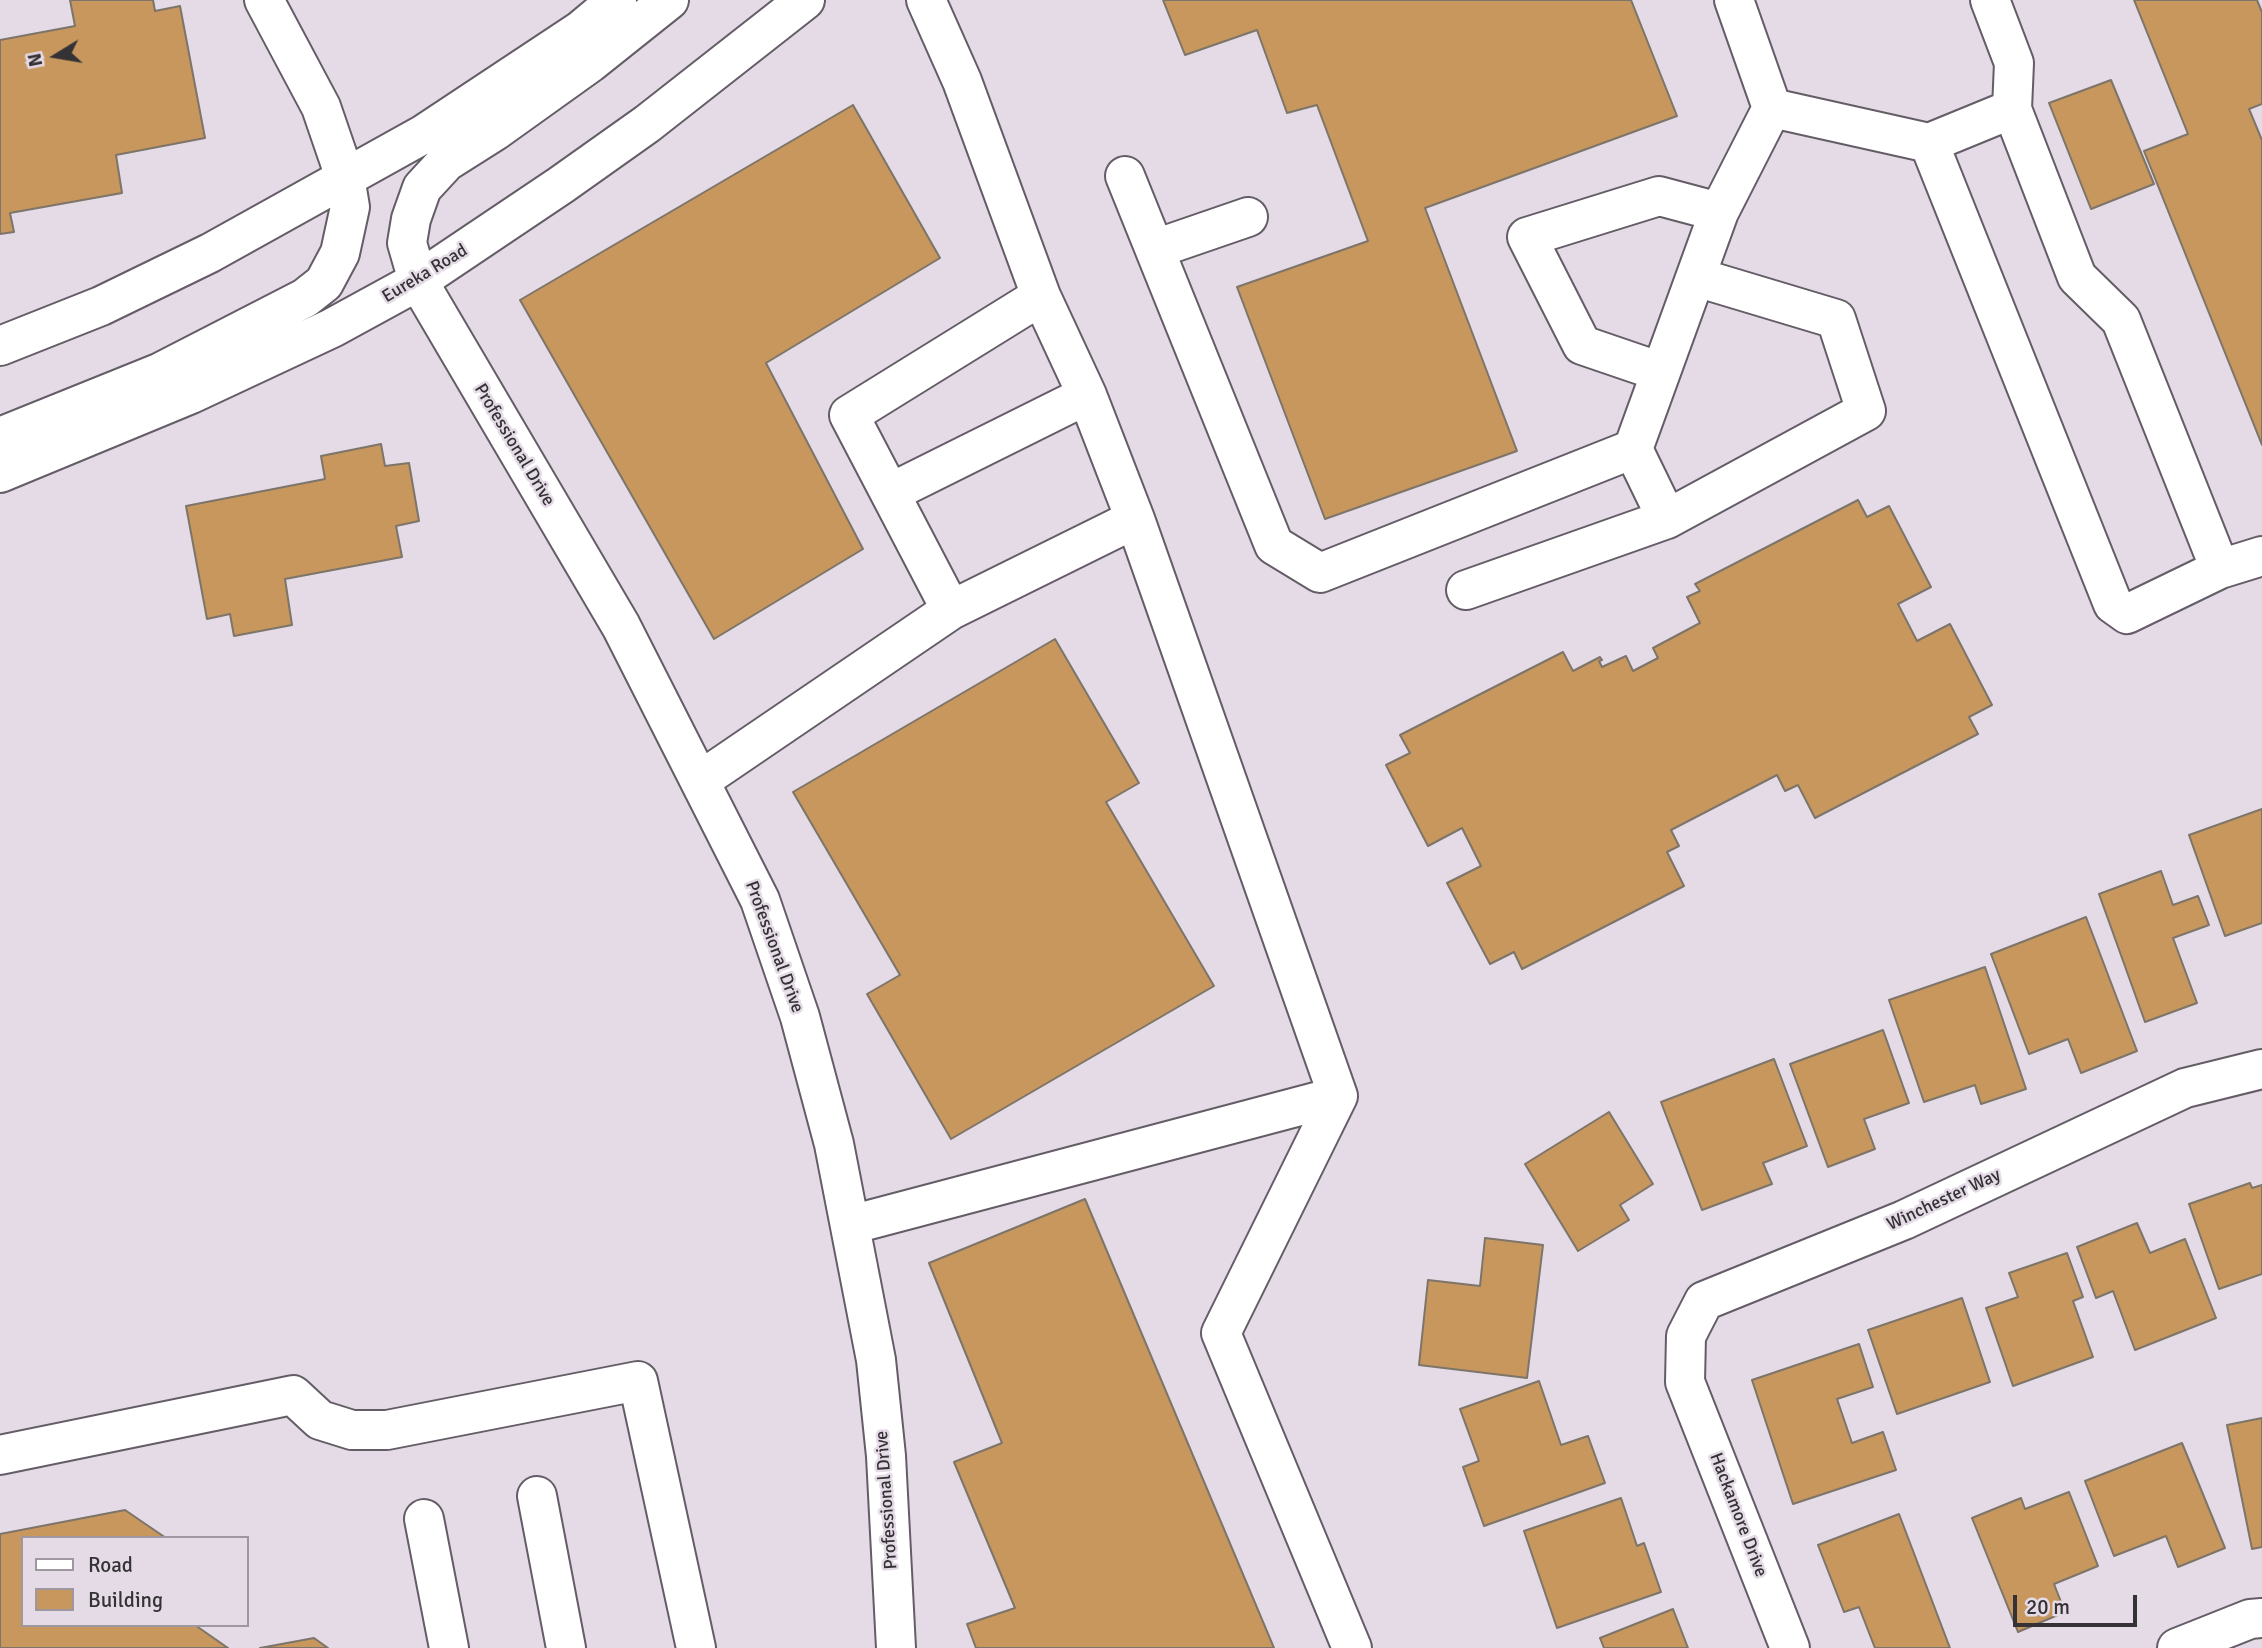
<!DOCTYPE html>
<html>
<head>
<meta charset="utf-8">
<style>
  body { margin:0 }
  #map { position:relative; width:2262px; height:1648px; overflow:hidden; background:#e4dbe6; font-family:Signika,sans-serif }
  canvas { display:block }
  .legend { position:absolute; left:21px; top:1536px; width:228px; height:91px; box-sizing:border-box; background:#e4dbe6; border:2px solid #9e97a0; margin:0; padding:9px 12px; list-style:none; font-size:21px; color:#353236 }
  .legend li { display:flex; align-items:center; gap:14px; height:35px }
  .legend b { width:35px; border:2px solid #9e97a0 }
  .north { position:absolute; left:21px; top:21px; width:70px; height:70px; -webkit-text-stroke:5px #e4dbe6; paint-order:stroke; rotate:259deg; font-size:19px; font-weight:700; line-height:28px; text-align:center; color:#353236 }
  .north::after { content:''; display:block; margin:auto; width:24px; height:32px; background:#353236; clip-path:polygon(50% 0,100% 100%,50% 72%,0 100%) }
  .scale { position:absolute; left:2013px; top:1595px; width:124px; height:32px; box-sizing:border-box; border:4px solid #353236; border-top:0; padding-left:9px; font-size:21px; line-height:24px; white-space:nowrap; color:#353236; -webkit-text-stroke:5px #e4dbe6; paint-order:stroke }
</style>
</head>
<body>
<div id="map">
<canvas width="2262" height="1648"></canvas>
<ul class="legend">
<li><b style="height:9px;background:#fff"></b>Road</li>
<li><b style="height:19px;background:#c7975d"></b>Building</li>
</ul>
<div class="north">N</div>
<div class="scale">20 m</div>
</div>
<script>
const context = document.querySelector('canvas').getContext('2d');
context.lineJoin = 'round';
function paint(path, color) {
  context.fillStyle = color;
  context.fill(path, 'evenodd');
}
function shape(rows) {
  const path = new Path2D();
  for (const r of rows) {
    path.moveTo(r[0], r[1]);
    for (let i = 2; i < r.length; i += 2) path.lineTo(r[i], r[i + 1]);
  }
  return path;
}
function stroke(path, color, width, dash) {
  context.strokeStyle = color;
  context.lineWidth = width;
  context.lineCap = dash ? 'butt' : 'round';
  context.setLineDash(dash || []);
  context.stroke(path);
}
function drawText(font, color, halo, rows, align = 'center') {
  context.font = font + ' Signika,sans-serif';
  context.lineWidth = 5;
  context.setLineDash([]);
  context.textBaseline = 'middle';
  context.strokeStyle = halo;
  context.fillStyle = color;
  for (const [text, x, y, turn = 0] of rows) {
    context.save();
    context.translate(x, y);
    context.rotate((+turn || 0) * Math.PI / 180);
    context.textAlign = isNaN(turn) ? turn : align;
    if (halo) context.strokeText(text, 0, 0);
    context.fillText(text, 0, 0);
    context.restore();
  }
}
const building = shape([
  [70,0,153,0,155,11,180,6,205,138,116,155,122,193,10,213,14,232,0,234,0,40,75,26,70,0],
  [1163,0,1631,0,1677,116,1425,208,1517,451,1325,519,1237,287,1368,241,1317,105,1287,113,1257,30,1185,55,1163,0],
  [2134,0,2257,0,2262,12,2262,104,2249,109,2262,140,2262,445,2144,151,2188,134,2134,0],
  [2111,80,2154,184,2091,209,2049,103,2111,80],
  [853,105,940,258,766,363,863,549,714,639,520,300,853,105],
  [381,444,385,466,409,463,419,521,396,526,402,557,285,579,292,625,234,636,230,614,207,619,186,506,325,479,321,456,381,444],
  [1858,500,1867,517,1889,506,1931,587,1898,604,1917,641,1950,624,1992,705,1969,717,1978,734,1815,818,1798,785,1785,791,1777,775,1671,830,1679,846,1667,852,1684,886,1522,969,1514,952,1490,964,1447,883,1481,866,1462,828,1428,846,1386,765,1410,753,1400,735,1563,652,1573,671,1600,657,1602,660,1599,661,1602,667,1626,656,1633,671,1658,658,1653,648,1700,623,1687,597,1700,591,1695,584,1858,500],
  [1055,639,1139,783,1106,802,1214,986,951,1139,867,994,900,975,793,792,1055,639],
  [2262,809,2262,923,2225,936,2189,835,2262,809],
  [2161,871,2173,905,2198,896,2209,925,2173,938,2197,1003,2145,1022,2099,894,2161,871],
  [2086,917,2137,1051,2081,1073,2068,1039,2029,1054,1991,954,2086,917],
  [1985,967,2026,1089,1981,1104,1975,1085,1924,1102,1889,1000,1985,967],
  [1883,1030,1909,1103,1864,1119,1875,1149,1828,1167,1790,1064,1883,1030],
  [1774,1059,1807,1146,1763,1163,1772,1184,1702,1210,1661,1102,1774,1059],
  [1609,1112,1653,1184,1620,1205,1629,1220,1578,1251,1525,1164,1609,1112],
  [2250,1183,2252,1188,2262,1185,2262,1274,2219,1289,2189,1204,2250,1183],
  [1085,1199,1274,1648,976,1648,967,1624,1015,1608,954,1462,1002,1443,929,1263,1085,1199],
  [2137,1223,2150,1253,2185,1239,2216,1318,2135,1350,2113,1291,2096,1298,2077,1247,2137,1223],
  [1485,1238,1543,1245,1527,1378,1419,1365,1428,1280,1480,1286,1485,1238],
  [2067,1253,2083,1297,2073,1301,2093,1357,2013,1386,1986,1308,2018,1297,2009,1273,2067,1253],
  [1962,1298,1990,1382,1897,1414,1868,1330,1962,1298],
  [1859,1344,1873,1387,1837,1399,1852,1443,1883,1432,1896,1470,1793,1504,1752,1380,1859,1344],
  [1539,1381,1561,1445,1588,1436,1605,1483,1484,1526,1463,1467,1479,1461,1460,1409,1539,1381],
  [2262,1418,2262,1547,2252,1549,2227,1425,2262,1418],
  [2182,1443,2225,1548,2178,1567,2166,1536,2114,1556,2085,1481,2182,1443],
  [2069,1492,2098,1566,2054,1584,2065,1612,2018,1632,1972,1518,2021,1498,2025,1509,2069,1492],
  [1621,1498,1637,1546,1644,1543,1661,1592,1557,1628,1524,1531,1621,1498],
  [125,1510,166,1538,23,1538,23,1625,195,1625,228,1648,0,1648,0,1534,125,1510],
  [1899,1514,1950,1648,1875,1648,1859,1607,1844,1612,1818,1545,1899,1514],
  [1673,1609,1688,1648,1604,1648,1600,1638,1673,1609],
  [314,1638,328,1648,260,1648,314,1638]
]);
paint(building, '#c7975d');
stroke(building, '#7d746a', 2);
const minor = shape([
  [264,0,321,107,345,177],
  [926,0,962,81,1041,296,1087,395],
  [1734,0,1772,108],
  [1990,0,2014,63,2012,109],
  [1772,108,1929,143,2113,604,2127,614,2220,569,2121,320,2077,277,2012,109,1929,143],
  [1125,176,1274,545,1320,573,1633,449,1719,212,1772,108],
  [1155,249,1248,217],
  [418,281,621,626,760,900,800,1017,834,1144,876,1360,886,1456,896,1648],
  [1661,372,1582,345,1527,237,1659,196,1719,212],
  [1633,449,1667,519,1866,411,1836,319,1696,277],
  [890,493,1087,395,1135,519],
  [2220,569,2262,556],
  [1466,590,1667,519],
  [701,780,951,610,849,415,1041,296],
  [1338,1096,1221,1333,1352,1648],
  [850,1225,1338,1096,1135,519,951,610],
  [0,1455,293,1395,320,1420,352,1430,387,1430,638,1381,696,1648],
  [537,1496,566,1648],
  [424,1519,449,1648],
  [1790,1648,1685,1382,1686,1336,1704,1301,1904,1220,2185,1088,2262,1069],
  [2177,1648,2250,1619,2262,1618]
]);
const major = shape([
  [418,281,407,243,411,219,422,188,446,162,495,131,590,63,669,0],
  [0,346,101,306,210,253,424,134,581,30,617,0],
  [0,437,161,372,305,298,324,283,340,253,350,207,345,177],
  [0,473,191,394,332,328,418,281,561,185,647,124,805,0]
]);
stroke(minor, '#645c66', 42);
stroke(major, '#645c66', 42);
stroke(minor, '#fff', 38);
stroke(major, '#fff', 38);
drawText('18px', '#353236', '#e4dbe6', [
  ["Eureka Road",425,274,-31],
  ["Professional Drive",514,445,59],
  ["Professional Drive",774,947,70],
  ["Winchester Way",1944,1200,-25],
  ["Professional Drive",887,1500,-94],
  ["Hackamore Drive",1738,1515,69]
]);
</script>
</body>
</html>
